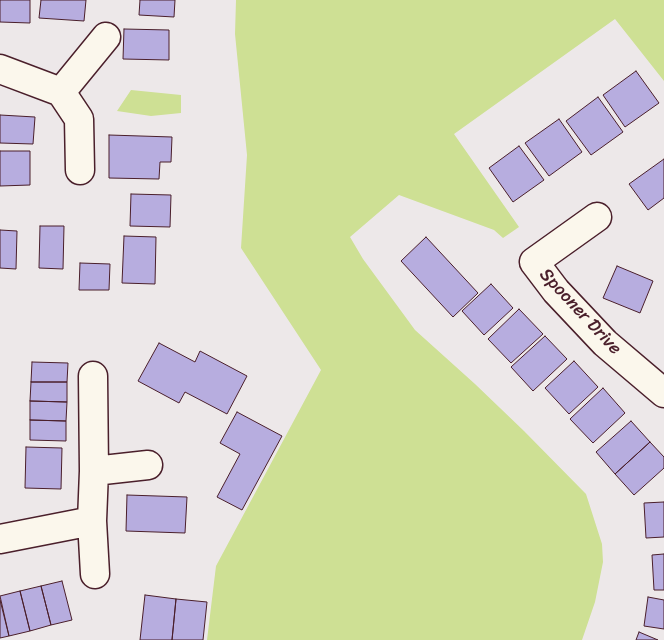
<!DOCTYPE html>
<html>
<head>
<meta charset="utf-8">
<style>
  body { margin:0 }
  canvas { display:block; background:#ede8e9 }
</style>
</head>
<body>
<canvas width="664" height="640"></canvas>
<script>
const context = document.querySelector('canvas').getContext('2d');
context.lineJoin = 'round';
function paint(path, color) {
  context.fillStyle = color;
  context.fill(path, 'evenodd');
}
function shape(rows) {
  const path = new Path2D();
  for (const r of rows) {
    path.moveTo(r[0], r[1]);
    for (let i = 2; i < r.length; i += 2) path.lineTo(r[i], r[i + 1]);
  }
  return path;
}
function stroke(path, color, width, dash) {
  context.strokeStyle = color;
  context.lineWidth = width;
  context.lineCap = dash ? 'butt' : 'round';
  context.setLineDash(dash || []);
  context.stroke(path);
}
function drawText(font, color, halo, rows, align = 'center') {
  context.font = font + ' Sriracha,sans-serif';
  context.lineWidth = 5;
  context.setLineDash([]);
  context.textBaseline = 'middle';
  context.strokeStyle = halo;
  context.fillStyle = color;
  for (const [text, x, y, turn = 0] of rows) {
    context.save();
    context.translate(x, y);
    context.rotate((+turn || 0) * Math.PI / 180);
    context.textAlign = isNaN(turn) ? turn : align;
    if (halo) context.strokeText(text, 0, 0);
    context.fillText(text, 0, 0);
    context.restore();
  }
}
paint(shape([
  [236,0,664,0,664,81,615,19,454,134,519,227,503,238,494,230,399,195,350,237,363,259,415,330,475,384,524,431,586,494,602,544,603,562,595,602,582,640,207,640,216,566,321,370,241,248,247,155,235,34],
  [131,90,181,95,181,113,151,116,117,111]
]), '#cee094');
const building = shape([
  [0,0,30,0,30,23,0,22,0,0],
  [41,0,86,0,84,21,39,18,41,0],
  [140,0,175,0,174,17,139,15,140,0],
  [124,29,169,30,169,60,123,59,124,29],
  [636,71,659,103,625,127,603,95,636,71],
  [598,97,623,132,591,155,566,121,598,97],
  [0,115,35,117,33,144,0,143,0,115],
  [559,119,582,152,549,176,525,143,559,119],
  [109,135,172,137,171,162,160,162,159,179,109,178,109,135],
  [519,146,544,180,513,202,489,168,519,146],
  [0,151,30,151,30,185,0,186,0,151],
  [664,159,664,198,648,210,629,184,664,159],
  [131,194,171,195,170,227,130,226,131,194],
  [40,226,64,226,63,269,39,268,40,226],
  [0,230,17,231,16,269,0,268,0,230],
  [124,236,156,237,155,284,122,283,124,236],
  [426,237,478,293,453,317,401,261,426,237],
  [80,263,110,264,109,290,79,290,80,263],
  [617,266,653,281,640,313,603,298,617,266],
  [491,284,513,308,484,335,462,311,491,284],
  [519,309,543,334,511,363,488,339,519,309],
  [545,336,567,359,533,391,511,367,545,336],
  [159,343,195,362,200,351,247,376,227,414,185,392,179,403,138,381,159,343],
  [574,361,598,387,569,414,545,388,574,361],
  [32,362,68,363,67,382,31,382,32,362],
  [31,382,67,382,67,402,30,401,31,382],
  [603,388,625,413,593,443,570,419,603,388],
  [30,401,67,402,66,421,30,420,30,401],
  [237,412,282,436,242,510,217,497,240,454,220,443,237,412],
  [30,420,66,421,66,441,30,440,30,420],
  [631,421,650,442,615,474,596,452,631,421],
  [650,442,664,457,664,468,634,495,615,474,650,442],
  [26,447,62,448,61,489,25,488,26,447],
  [127,495,187,497,185,533,126,531,127,495],
  [664,502,664,537,646,538,644,503,664,502],
  [664,554,664,590,654,590,652,555,664,554],
  [62,581,72,620,51,625,41,586,62,581],
  [41,586,51,625,30,631,20,591,41,586],
  [20,591,30,631,9,636,0,596,20,591],
  [145,595,176,599,172,640,140,640,145,595],
  [648,597,664,600,664,629,644,626,648,597],
  [176,599,207,602,203,640,172,640,176,599],
  [0,600,9,636,0,638,0,600],
  [639,632,658,640,636,640,639,632]
]);
paint(building, '#b7addf');
stroke(building, '#4a1f2b', 1);
const minor = shape([
  [0,69,61,92,79,119,80,170],
  [61,92,106,37],
  [597,217,534,262,556,291,605,343,664,393],
  [93,376,94,471,148,465],
  [94,471,92,521,95,574],
  [0,539,92,521]
]);
stroke(minor, '#4a1f2b', 31);
stroke(minor, '#fbf7ec', 28);
drawText('18px', '#4a1f2b', '#fbf7ec', [
  ["Spooner Drive",580,312,47]
]);
</script>
</body>
</html>
